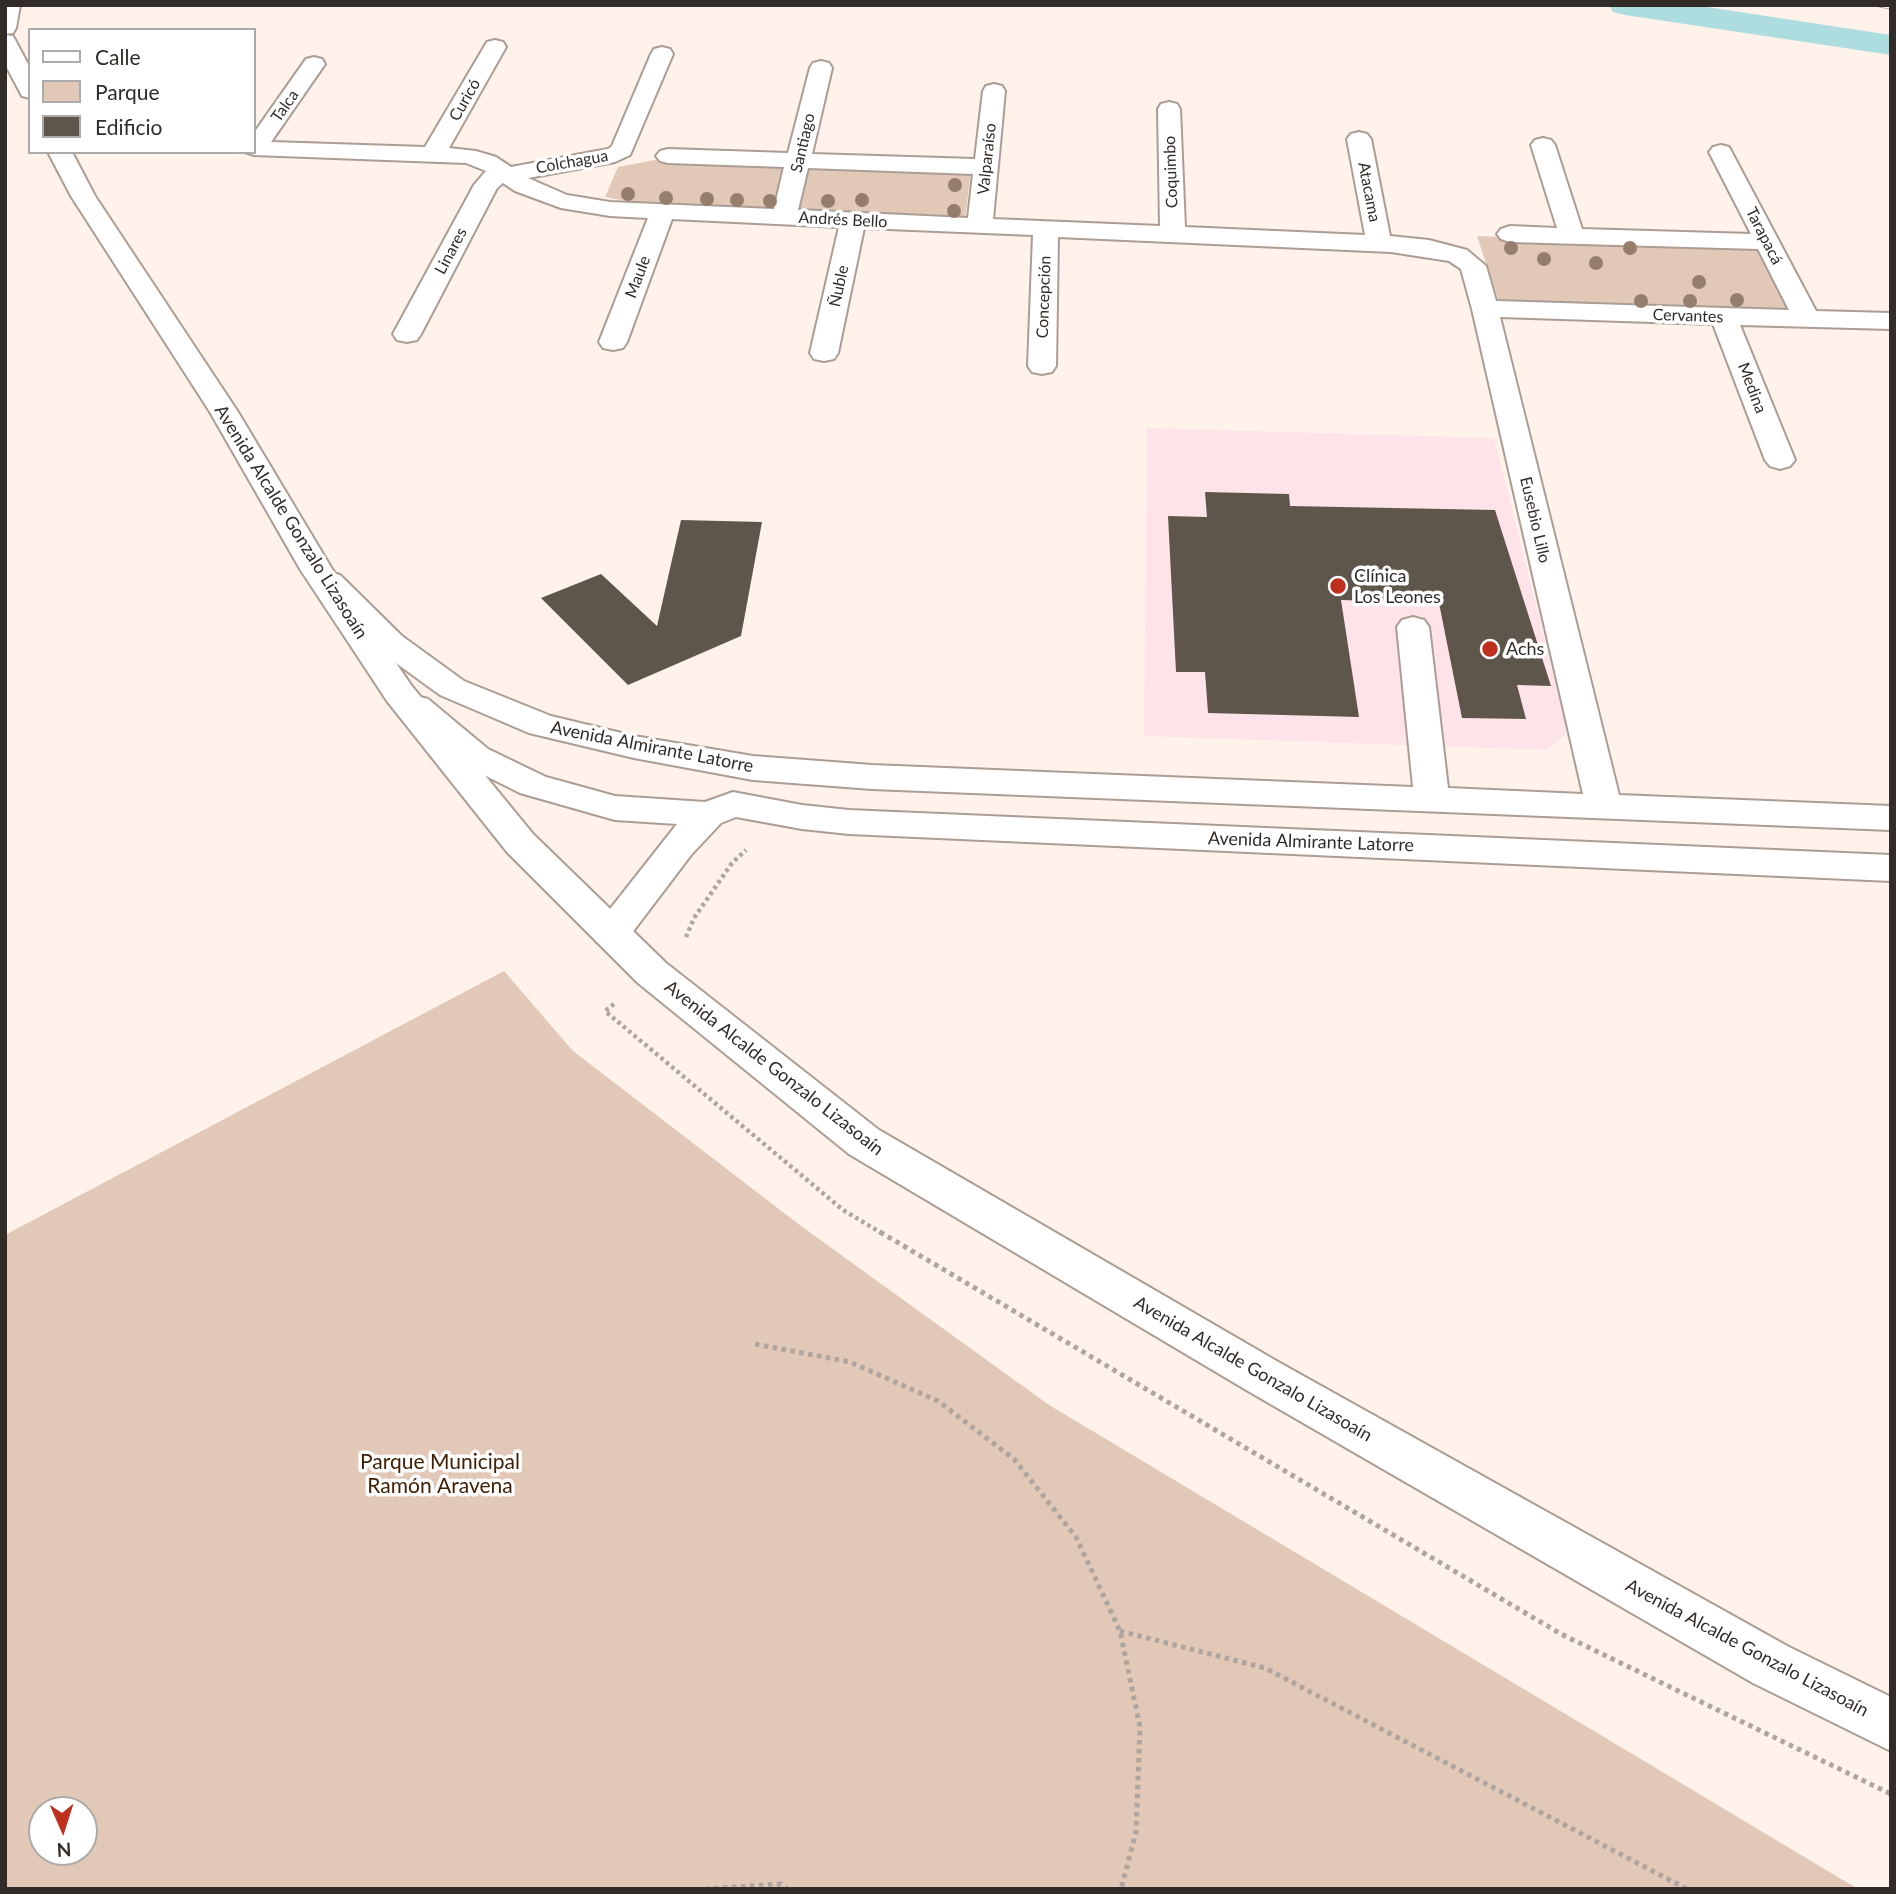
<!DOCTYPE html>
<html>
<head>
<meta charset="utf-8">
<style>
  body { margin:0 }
  #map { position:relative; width:1896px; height:1894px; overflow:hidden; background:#fff2ea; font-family:Lato,sans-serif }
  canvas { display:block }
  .frame { position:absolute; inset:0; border:7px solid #322c28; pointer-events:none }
  .legend { position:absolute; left:28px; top:28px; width:228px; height:126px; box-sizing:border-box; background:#fff; border:2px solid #adaba9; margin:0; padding:9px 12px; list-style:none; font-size:21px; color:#322c28 }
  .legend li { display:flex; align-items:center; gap:14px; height:35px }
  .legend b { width:35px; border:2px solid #adaba9 }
  .north { position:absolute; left:28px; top:1796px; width:70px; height:70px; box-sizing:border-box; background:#fff; border:2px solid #adaba9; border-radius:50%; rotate:177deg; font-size:19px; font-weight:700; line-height:28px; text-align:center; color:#322c28 }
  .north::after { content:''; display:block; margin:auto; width:24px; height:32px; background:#bd301d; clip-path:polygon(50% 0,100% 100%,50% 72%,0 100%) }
</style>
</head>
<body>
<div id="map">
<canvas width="1896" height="1894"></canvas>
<div class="frame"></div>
<ul class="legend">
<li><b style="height:9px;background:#fff"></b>Calle</li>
<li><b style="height:19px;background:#e1c8b7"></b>Parque</li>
<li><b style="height:19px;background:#5f564b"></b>Edificio</li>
</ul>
<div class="north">N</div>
</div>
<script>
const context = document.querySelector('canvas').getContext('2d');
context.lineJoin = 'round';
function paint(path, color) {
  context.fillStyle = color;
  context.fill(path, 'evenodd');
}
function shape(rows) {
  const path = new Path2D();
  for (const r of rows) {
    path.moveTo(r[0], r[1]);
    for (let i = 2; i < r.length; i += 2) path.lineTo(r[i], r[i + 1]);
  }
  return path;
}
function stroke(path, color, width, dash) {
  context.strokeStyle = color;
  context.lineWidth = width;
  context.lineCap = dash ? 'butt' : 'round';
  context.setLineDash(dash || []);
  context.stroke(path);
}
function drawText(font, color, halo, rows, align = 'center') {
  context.font = font + ' Lato,sans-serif';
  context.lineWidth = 7;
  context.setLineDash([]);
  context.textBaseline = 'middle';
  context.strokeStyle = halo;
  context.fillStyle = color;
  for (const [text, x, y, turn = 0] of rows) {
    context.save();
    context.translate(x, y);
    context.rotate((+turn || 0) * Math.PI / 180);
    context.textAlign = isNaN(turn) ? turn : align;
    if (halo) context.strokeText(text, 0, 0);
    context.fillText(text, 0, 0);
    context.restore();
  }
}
paint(shape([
  [1147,428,1494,438,1568,733,1546,750,1144,736]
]), '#fee3e9');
paint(shape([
  [655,160,971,171,965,219,642,204,605,197,618,167],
  [1477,236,1763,246,1807,319,1501,309],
  [504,971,573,1051,801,1226,1049,1405,1858,1889,5,1889,5,1235],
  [42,1810,84,1810,84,1852,42,1852]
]), '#e1c8b7');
paint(shape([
  [1609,5,1694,5,1891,35,1891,55,1625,15,1613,12,1609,5]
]), '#aedde0');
paint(shape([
  [1205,492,1289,494,1290,506,1495,510,1551,686,1517,685,1526,719,1462,718,1439,603,1341,600,1359,717,1208,713,1205,672,1176,672,1168,516,1207,517],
  [681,520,762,522,741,636,628,685,541,598,601,574,657,626]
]), '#5f564b');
const minor = shape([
  [495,40,503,42,506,47,449,148,476,151,496,157,511,167,608,149,612,146,651,54,654,49,662,47,670,49,673,54,630,155,615,162,528,178,567,195,610,202,774,209,784,167,668,163,660,161,656,156,660,151,668,149,788,153,810,68,813,63,821,61,829,63,832,68,812,154,975,159,983,91,986,86,994,84,1002,86,1005,91,993,219,1160,226,1158,109,1161,104,1169,102,1177,104,1180,109,1185,227,1365,235,1347,139,1351,134,1359,132,1367,134,1371,139,1390,236,1429,240,1467,250,1486,266,1496,301,1789,310,1758,249,1510,242,1501,239,1497,234,1501,229,1510,226,1557,228,1531,145,1535,140,1543,138,1551,140,1555,145,1582,229,1751,234,1709,152,1713,147,1721,145,1729,147,1816,311,1891,313,1891,329,1740,325,1795,460,1790,466,1780,469,1770,466,1765,460,1713,324,1500,317,1619,795,1891,806,1891,830,872,789,753,780,634,758,529,733,440,695,378,650,318,589,313,582,318,575,329,572,340,575,402,636,464,681,551,716,634,736,753,756,872,765,1413,787,1397,627,1402,620,1413,617,1424,620,1429,627,1448,788,1583,794,1472,309,1461,269,1449,261,1391,252,1058,237,1056,366,1052,372,1042,374,1032,372,1028,366,1033,235,864,228,838,353,834,359,824,361,814,359,810,353,839,227,672,219,627,342,623,348,613,350,603,348,599,342,648,218,610,216,561,208,515,191,503,183,497,188,421,334,417,340,407,342,397,340,393,334,474,185,486,171,466,163,254,155,245,152,254,152,254,133,306,59,314,57,322,59,325,64,271,142,425,147,484,47,487,42,495,40],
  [808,168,973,174,968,218,798,210,808,168],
  [416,696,428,699,488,749,546,777,615,796,705,802,733,792,802,805,849,810,1891,855,1891,881,849,834,802,829,736,817,721,823,691,855,625,942,611,946,597,942,592,932,677,824,615,820,520,793,464,765,404,715,399,707,404,699,416,696]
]);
const major = shape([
  [5,5,20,5,16,28,13,33,5,34,5,5],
  [5,35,13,36,30,68,30,98,22,96,5,64,5,35],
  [48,152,72,152,95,196,238,412,332,569,411,685,533,834,666,963,879,1130,1280,1363,1789,1647,1891,1697,1891,1751,1753,1683,1248,1391,849,1154,638,983,507,852,387,701,300,569,210,412,71,196,48,152]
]);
stroke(minor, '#ab9d94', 4);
stroke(major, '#ab9d94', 4);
stroke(shape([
  [686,937,694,918,732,863,746,850],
  [614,1004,605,1011,843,1210,883,1234]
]), '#afa59e', 4.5, [3.5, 3.5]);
stroke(shape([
  [880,1232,1561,1634,1891,1794],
  [755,1344,850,1362,938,1401,1014,1459,1076,1537,1120,1631,1140,1727,1136,1832,1121,1889],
  [1120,1631,1265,1668,1687,1889],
  [705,1889,781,1884,787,1889]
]), '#afa59e', 5, [4.5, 4.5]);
paint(minor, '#fff');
paint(major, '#fff');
const rail = shape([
  [1880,5,1891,7]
]);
stroke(rail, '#a29892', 5);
stroke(rail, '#fff', 3.5, [10]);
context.fillStyle = '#967e6c';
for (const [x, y] of [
  [955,185],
  [628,194],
  [666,198],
  [707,199],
  [737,200],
  [862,200],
  [770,201],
  [828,201],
  [954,211],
  [1511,248],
  [1630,248],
  [1544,259],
  [1596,263],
  [1699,282],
  [1737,300],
  [1641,301],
  [1690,301]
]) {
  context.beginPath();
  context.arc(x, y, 7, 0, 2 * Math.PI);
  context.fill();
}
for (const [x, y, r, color] of [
  [1338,586,9,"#bd301d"],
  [1490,649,9,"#bd301d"]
]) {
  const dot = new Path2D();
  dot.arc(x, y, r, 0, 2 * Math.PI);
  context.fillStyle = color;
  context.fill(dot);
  stroke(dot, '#fff', 2.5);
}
drawText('16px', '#322c28', '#fff', [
  ["Curicó",465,100,-60],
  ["Talca",285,106,-55],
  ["Santiago",803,143,-77],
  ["Valparaíso",987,159,-84],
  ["Colchagua",572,162,-10],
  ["Coquimbo",1171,172,-92],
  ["Atacama",1369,192,79],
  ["Andrés Bello",843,220,3],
  ["Tarapacá",1764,236,63],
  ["Linares",451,251,-62],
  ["Maule",638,277,-69],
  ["Ñuble",839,286,-78],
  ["Concepción",1044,297,-88],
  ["Cervantes",1688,316,2],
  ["Medina",1752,388,69],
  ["Eusebio Lillo",1535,520,77]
]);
drawText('18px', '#322c28', '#fff', [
  ["Avenida Alcalde Gonzalo Lizasoaín",291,522,58],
  ["Avenida Almirante Latorre",652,747,11],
  ["Avenida Almirante Latorre",1311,842,2],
  ["Avenida Alcalde Gonzalo Lizasoaín",774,1068,38],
  ["Avenida Alcalde Gonzalo Lizasoaín",1253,1369,30],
  ["Avenida Alcalde Gonzalo Lizasoaín",1747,1648,28]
]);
drawText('18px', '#322c28', '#fff', [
  ["Clínica",1354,576],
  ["Los Leones",1354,597],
  ["Achs",1506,649]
], 'left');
drawText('21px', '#412005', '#fff', [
  ["Parque Municipal",440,1462],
  ["Ramón Aravena",440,1486]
]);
</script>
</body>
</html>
